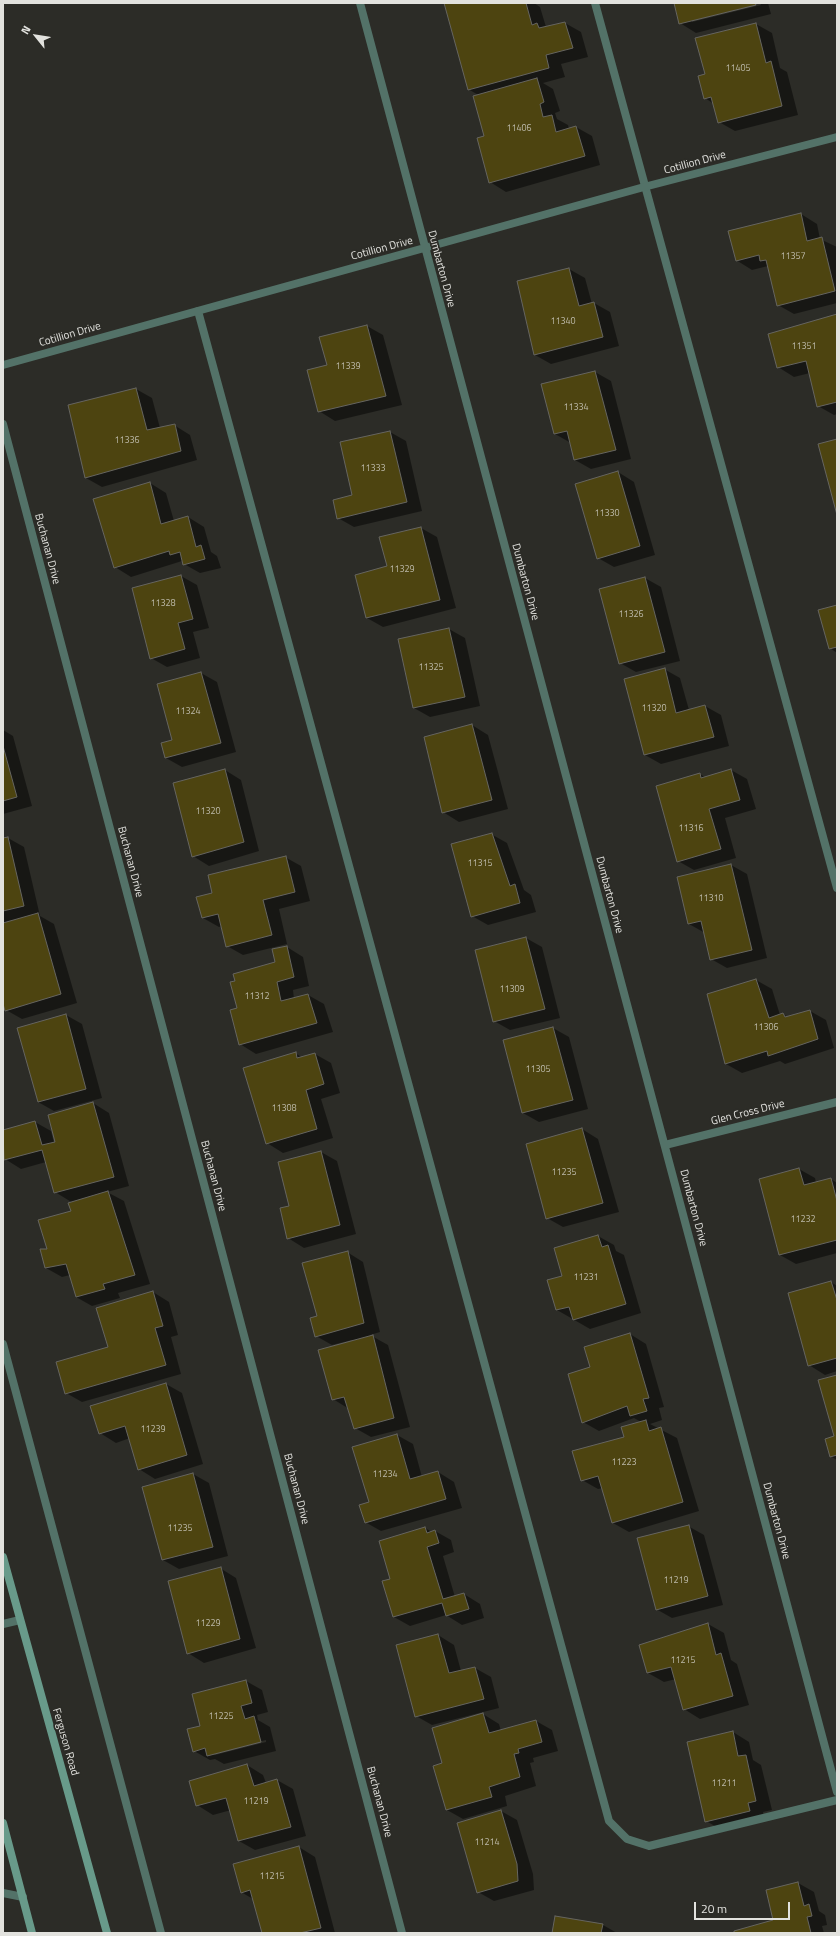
<!DOCTYPE html>
<html>
<head>
<meta charset="utf-8">
<style>
  body { margin:0 }
  #map { position:relative; width:840px; height:1936px; overflow:hidden; background:#2c2c27; font-family:"Titillium Web",sans-serif }
  canvas { display:block }
  .frame { position:absolute; inset:0; border:4px solid #e2e2de; pointer-events:none }
  .north { position:absolute; left:16px; top:16px; width:40px; height:40px; -webkit-text-stroke:3px #2c2c27; paint-order:stroke; rotate:300deg; font-size:11px; font-weight:700; line-height:16px; text-align:center; color:#e2e2de }
  .north::after { content:''; display:block; margin:auto; width:14px; height:18px; background:#e2e2de; clip-path:polygon(50% 0,100% 100%,50% 72%,0 100%) }
  .scale { position:absolute; left:694px; top:1902px; width:96px; height:18px; box-sizing:border-box; border:2px solid #e2e2de; border-top:0; padding-left:5px; font-size:12px; line-height:14px; white-space:nowrap; color:#e2e2de; -webkit-text-stroke:3px #2c2c27; paint-order:stroke }
</style>
</head>
<body>
<div id="map">
<canvas width="840" height="1936"></canvas>
<div class="frame"></div>
<div class="north">N</div>
<div class="scale">20 m</div>
</div>
<script>
const context = document.querySelector('canvas').getContext('2d');
context.lineJoin = 'round';
function paint(path, color) {
  context.fillStyle = color;
  context.fill(path, 'evenodd');
}
function shape(rows) {
  const path = new Path2D();
  for (const r of rows) {
    path.moveTo(r[0], r[1]);
    for (let i = 2; i < r.length; i += 2) path.lineTo(r[i], r[i + 1]);
  }
  return path;
}
function stroke(path, color, width, dash) {
  context.strokeStyle = color;
  context.lineWidth = width;
  context.lineCap = dash ? 'butt' : 'round';
  context.setLineDash(dash || []);
  context.stroke(path);
}
function drawText(font, color, halo, rows, align = 'center') {
  context.font = font + ' "Titillium Web",sans-serif';
  context.lineWidth = 3.5;
  context.setLineDash([]);
  context.textBaseline = 'middle';
  context.strokeStyle = halo;
  context.fillStyle = color;
  for (const [text, x, y, turn = 0] of rows) {
    context.save();
    context.translate(x, y);
    context.rotate((+turn || 0) * Math.PI / 180);
    context.textAlign = isNaN(turn) ? turn : align;
    if (halo) context.strokeText(text, 0, 0);
    context.fillText(text, 0, 0);
    context.restore();
  }
}
paint(shape([
  [445,3,534,3,540,7,546,27,565,23,581,32,588,57,561,64,565,77,543,83,553,89,560,111,555,113,557,119,568,125,569,129,576,127,592,136,600,165,506,192,490,182,480,96,468,89],
  [675,3,760,3,692,20,692,22,761,5,760,3,768,3,771,14,696,33,680,23],
  [756,24,772,33,780,68,787,72,798,115,735,131,719,122,714,104,705,98,706,75],
  [801,214,817,224,820,239,837,247,837,303,794,314,778,305,768,266,752,270,736,260],
  [569,269,585,278,592,304,594,303,610,312,619,346,551,364,535,355],
  [837,316,837,414,834,415,818,406,810,373,794,377,778,367],
  [367,326,383,335,402,405,335,421,319,411,328,366],
  [595,372,611,381,631,459,591,469,575,460,571,443,555,434],
  [136,389,152,398,160,428,174,425,190,435,197,460,102,487,86,478,69,406],
  [390,432,406,441,422,511,354,527,338,518,354,496],
  [618,472,634,482,655,555,614,567,598,558],
  [150,483,166,493,174,521,188,517,204,527,211,552,217,556,221,568,200,573,184,564,182,561,131,577,115,567],
  [421,528,437,537,456,608,383,627,367,618],
  [181,576,197,585,209,628,193,632,200,658,167,667,151,658],
  [645,578,661,587,680,661,636,672,620,663],
  [837,606,837,653,830,648],
  [449,629,465,638,480,706,430,717,414,708],
  [664,669,680,678,689,710,705,706,721,715,729,746,661,764,645,755,625,680],
  [201,673,217,682,236,752,182,767,166,758,162,743,173,740],
  [472,725,488,735,508,809,459,822,443,812],
  [3,730,13,736,32,806,3,814],
  [225,770,241,780,259,851,209,866,193,856],
  [731,770,747,779,756,809,725,818,736,858,694,870,678,861,700,774,706,778],
  [491,834,507,843,524,890,531,895,536,912,488,925,472,916],
  [8,838,24,847,40,916,54,924,77,1003,22,1019,6,1010,3,1000,3,839],
  [285,857,301,866,310,901,279,909,287,944,243,955,227,946,222,926,219,927,203,918,213,894],
  [731,865,747,874,767,958,727,968,711,959,705,933,689,924],
  [526,938,542,947,560,1018,510,1030,494,1021],
  [287,947,303,957,309,986,293,990,294,999,308,995,324,1004,333,1032,256,1054,240,1044,238,1009],
  [756,980,772,989,780,1015,783,1014,788,1017,810,1011,826,1020,834,1048,785,1064,780,1061,742,1073,726,1064,708,995],
  [759,991,761,991,771,1022,769,1023],
  [66,1015,82,1024,102,1098,54,1111,38,1102],
  [553,1028,569,1037,588,1109,539,1122,523,1113],
  [295,1053,303,1058,315,1054,331,1063,340,1093,321,1099,333,1138,283,1153,267,1143],
  [93,1103,109,1113,129,1186,107,1192,124,1201,150,1284,118,1293,120,1298,92,1306,76,1297,70,1275,62,1277,46,1268,48,1250,72,1212,73,1203,55,1192,46,1162,21,1169,5,1159,3,1131,35,1122,51,1131,54,1143],
  [582,1129,598,1139,619,1212,563,1227,547,1218],
  [321,1152,337,1161,356,1234,304,1248,288,1238,290,1207],
  [799,1169,815,1178,816,1183,831,1179,837,1183,837,1253,796,1264,780,1255],
  [598,1236,614,1245,616,1251,624,1255,641,1313,590,1329,557,1310,563,1276],
  [347,1252,363,1262,380,1332,370,1335,388,1345,410,1427,371,1437,355,1428,349,1409,333,1399,352,1340,332,1345,316,1336,318,1317],
  [831,1282,837,1286,837,1371,825,1375,809,1365],
  [153,1292,169,1302,178,1335,171,1337,181,1374,82,1402,66,1393,109,1348],
  [630,1334,646,1344,664,1407,659,1408,662,1420,650,1424,677,1438,699,1511,629,1532,613,1523,603,1488,598,1489,582,1480,641,1422,634,1418,599,1431,583,1422,591,1368],
  [837,1376,837,1460,830,1456,835,1437],
  [166,1384,182,1393,203,1464,155,1479,139,1469,130,1438,116,1443,100,1433],
  [397,1435,413,1444,422,1477,438,1472,454,1482,462,1508,381,1531,365,1522,370,1503],
  [193,1474,209,1483,228,1556,179,1569,163,1560],
  [688,1526,704,1535,723,1605,672,1618,656,1609],
  [425,1528,432,1532,435,1531,451,1540,454,1552,443,1556,455,1597,464,1594,480,1604,484,1618,462,1625,446,1615,410,1626,394,1617,384,1582,392,1580],
  [220,1568,236,1578,256,1648,204,1663,188,1653],
  [708,1624,724,1633,731,1660,737,1664,749,1705,700,1719,684,1709,676,1679,664,1682,648,1673],
  [438,1635,454,1645,461,1671,475,1668,491,1677,499,1708,432,1725,416,1716],
  [246,1681,262,1690,268,1712,257,1715,258,1720,270,1727,276,1751,224,1764,215,1759,210,1760,194,1751],
  [266,1740,266,1742,215,1755,213,1753],
  [483,1714,499,1724,501,1731,536,1721,552,1730,558,1751,533,1758,534,1762,530,1763,536,1786,505,1796,507,1806,463,1819,447,1810,443,1764],
  [733,1732,749,1742,753,1760,761,1765,772,1810,763,1812,765,1820,722,1830,706,1821],
  [247,1765,263,1775,266,1783,277,1780,293,1789,306,1836,255,1850,239,1841,231,1810,213,1815,197,1805],
  [501,1811,517,1820,533,1874,534,1890,494,1901,478,1892],
  [299,1847,315,1857,335,1933,263,1933,253,1899,241,1892],
  [798,1883,814,1892,819,1911,825,1915,827,1925,822,1926,824,1933,735,1933,775,1921,767,1891],
  [603,1925,617,1933,553,1933]
]), '#0007');
const building = shape([
  [444,3,526,3,532,25,537,23,539,28,565,22,573,48,546,55,549,68,468,90,444,3],
  [674,3,755,3,756,5,679,24,674,3],
  [756,23,766,63,771,61,782,106,718,123,711,97,704,99,698,76,705,74,695,38,756,23],
  [537,78,544,102,540,104,543,117,552,115,556,132,576,126,585,156,489,183,477,138,484,136,473,96,537,78],
  [801,213,807,241,822,237,835,291,777,306,766,260,760,261,759,255,736,261,728,231,801,213],
  [569,268,579,306,594,302,603,337,534,355,517,281,569,268],
  [837,314,837,402,817,407,806,361,777,368,768,334,837,314],
  [367,325,386,396,318,412,307,370,327,365,319,337,367,325],
  [595,371,616,450,574,460,567,431,554,434,541,384,595,371],
  [136,388,147,430,175,424,181,451,85,478,68,405,136,388],
  [390,431,407,502,337,519,333,500,352,495,340,442,390,431],
  [837,439,837,515,818,444,837,439],
  [618,471,640,546,597,559,575,484,618,471],
  [150,482,161,524,188,516,196,547,201,545,205,559,183,565,180,552,170,555,169,551,114,568,93,499,150,482],
  [421,527,440,600,366,618,355,575,387,566,379,537,421,527],
  [181,575,193,619,178,623,185,649,150,659,132,588,181,575],
  [645,577,665,652,619,664,599,589,645,577],
  [837,605,837,647,829,649,818,610,837,605],
  [449,628,465,697,413,708,398,639,449,628],
  [665,668,676,713,705,705,714,737,644,755,624,679,665,668],
  [201,672,221,743,165,758,161,743,172,740,157,684,201,672],
  [472,724,492,800,442,813,424,737,472,724],
  [3,746,17,797,3,801,3,746],
  [225,769,244,842,192,857,173,783,225,769],
  [731,769,740,800,709,809,721,849,677,862,656,786,700,773,701,778,731,769],
  [492,833,510,886,515,884,520,903,471,917,451,844,492,833],
  [8,837,24,906,3,911,3,838,8,837],
  [286,856,295,892,263,900,272,935,226,947,218,914,202,918,196,897,212,893,208,875,286,856],
  [731,864,752,950,710,960,701,921,688,924,677,877,731,864],
  [38,913,61,994,5,1011,3,1004,3,923,38,913],
  [526,937,545,1009,493,1022,475,950,526,937],
  [287,946,294,977,277,982,281,1001,308,994,317,1023,239,1045,230,1010,237,1008,230,982,235,981,233,974,275,962,272,949,287,946],
  [756,979,769,1018,783,1013,785,1017,810,1010,818,1039,768,1056,767,1051,725,1064,707,994,756,979],
  [66,1014,86,1089,38,1102,17,1028,66,1014],
  [553,1027,573,1100,522,1113,503,1040,553,1027],
  [296,1052,297,1058,315,1053,324,1084,306,1090,317,1129,266,1144,243,1068,296,1052],
  [93,1102,114,1177,54,1193,42,1150,4,1160,3,1130,35,1121,42,1145,55,1142,48,1115,93,1102],
  [582,1128,603,1203,546,1219,526,1144,582,1128],
  [321,1151,340,1225,287,1239,280,1208,289,1206,278,1162,321,1151],
  [799,1168,804,1185,831,1178,837,1201,837,1240,779,1255,759,1179,799,1168],
  [108,1191,135,1275,103,1284,105,1289,76,1297,66,1264,45,1268,40,1249,47,1249,38,1220,71,1211,68,1203,108,1191],
  [598,1235,602,1247,608,1245,626,1304,573,1320,569,1307,556,1310,547,1280,562,1276,554,1248,598,1235],
  [348,1251,364,1323,315,1337,310,1318,317,1316,302,1263,348,1251],
  [831,1281,837,1300,837,1358,808,1366,788,1293,831,1281],
  [153,1291,163,1326,155,1328,166,1365,65,1394,56,1362,108,1347,96,1308,153,1291],
  [630,1333,649,1398,643,1399,647,1411,630,1416,627,1406,582,1423,568,1374,590,1367,584,1347,630,1333],
  [373,1335,394,1418,354,1429,344,1397,332,1400,318,1350,373,1335],
  [837,1375,837,1455,830,1457,825,1439,834,1436,818,1380,837,1375],
  [166,1383,187,1455,138,1470,125,1426,99,1434,90,1406,166,1383],
  [646,1420,649,1431,661,1427,683,1502,612,1523,598,1476,581,1481,572,1451,624,1437,621,1427,646,1420],
  [397,1434,410,1479,438,1471,446,1499,365,1523,359,1505,369,1502,352,1447,397,1434],
  [193,1473,213,1547,162,1560,142,1487,193,1473],
  [689,1525,708,1596,656,1610,637,1538,689,1525],
  [425,1527,427,1533,435,1530,439,1543,427,1547,443,1599,464,1593,469,1609,446,1616,442,1603,393,1617,382,1581,390,1579,379,1541,425,1527],
  [221,1567,240,1639,187,1654,168,1581,221,1567],
  [708,1623,716,1655,721,1653,733,1696,683,1710,671,1667,647,1673,639,1645,708,1623],
  [438,1634,449,1673,475,1667,484,1699,415,1717,396,1645,438,1634],
  [246,1680,252,1703,241,1706,245,1719,254,1716,261,1742,207,1756,205,1748,193,1752,187,1729,200,1726,192,1694,246,1680],
  [483,1713,489,1733,536,1720,542,1742,518,1749,519,1753,514,1754,520,1777,489,1787,492,1797,446,1810,433,1766,442,1763,432,1728,483,1713],
  [733,1731,738,1756,746,1755,756,1801,748,1803,750,1811,705,1822,687,1742,733,1731],
  [247,1764,254,1786,277,1779,291,1827,238,1841,226,1798,196,1806,189,1781,247,1764],
  [501,1810,517,1864,518,1881,477,1893,457,1823,501,1810],
  [299,1846,321,1928,300,1933,262,1933,250,1890,241,1893,233,1864,299,1846],
  [798,1882,804,1906,809,1904,812,1916,807,1917,811,1933,734,1933,734,1931,773,1920,766,1890,798,1882],
  [555,1916,603,1924,601,1933,552,1933,555,1916]
]);
paint(building, '#4d4410');
stroke(building, '#666560', 1);
stroke(shape([
  [595,3,837,888],
  [198,311,609,1821,627,1839,649,1846,837,1800],
  [3,1344,161,1933],
  [3,1624,20,1620],
  [3,1893,23,1897]
]), '#537268', 8);
stroke(shape([
  [360,3,837,1792],
  [3,365,644,187,837,137],
  [3,424,402,1933],
  [665,1145,837,1102]
]), '#537268', 8);
stroke(shape([
  [3,1557,107,1933],
  [3,1823,32,1933]
]), '#689a8a', 8);
drawText('9px', '#bdbaaa', null, [
  ["11405",738,69],
  ["11406",519,129],
  ["11357",793,257],
  ["11340",563,322],
  ["11351",804,347],
  ["11339",348,367],
  ["11334",576,408],
  ["11336",127,441],
  ["11333",373,469],
  ["11330",607,514],
  ["11329",402,570],
  ["11328",163,604],
  ["11326",631,615],
  ["11325",431,668],
  ["11320",654,709],
  ["11324",188,712],
  ["11320",208,812],
  ["11316",691,829],
  ["11315",480,864],
  ["11310",711,899],
  ["11309",512,990],
  ["11312",257,997],
  ["11306",766,1028],
  ["11305",538,1070],
  ["11308",284,1109],
  ["11235",564,1173],
  ["11232",803,1220],
  ["11231",586,1278],
  ["11239",153,1430],
  ["11223",624,1463],
  ["11234",385,1475],
  ["11235",180,1529],
  ["11219",676,1581],
  ["11229",208,1624],
  ["11215",683,1661],
  ["11225",221,1717],
  ["11211",724,1784],
  ["11219",256,1802],
  ["11214",487,1843],
  ["11215",272,1877]
]);
drawText('11px', '#e2e2de', '#2c2c27', [
  ["Cotillion Drive",695,163,-15],
  ["Cotillion Drive",382,249,-15],
  ["Dumbarton Drive",441,269,75],
  ["Cotillion Drive",70,335,-16],
  ["Buchanan Drive",47,549,75],
  ["Dumbarton Drive",525,582,75],
  ["Buchanan Drive",130,862,75],
  ["Dumbarton Drive",609,895,75],
  ["Glen Cross Drive",748,1113,-14],
  ["Buchanan Drive",213,1176,75],
  ["Dumbarton Drive",693,1208,75],
  ["Buchanan Drive",296,1489,75],
  ["Dumbarton Drive",776,1521,75],
  ["Ferguson Road",65,1742,74],
  ["Buchanan Drive",379,1802,75]
]);
</script>
</body>
</html>
